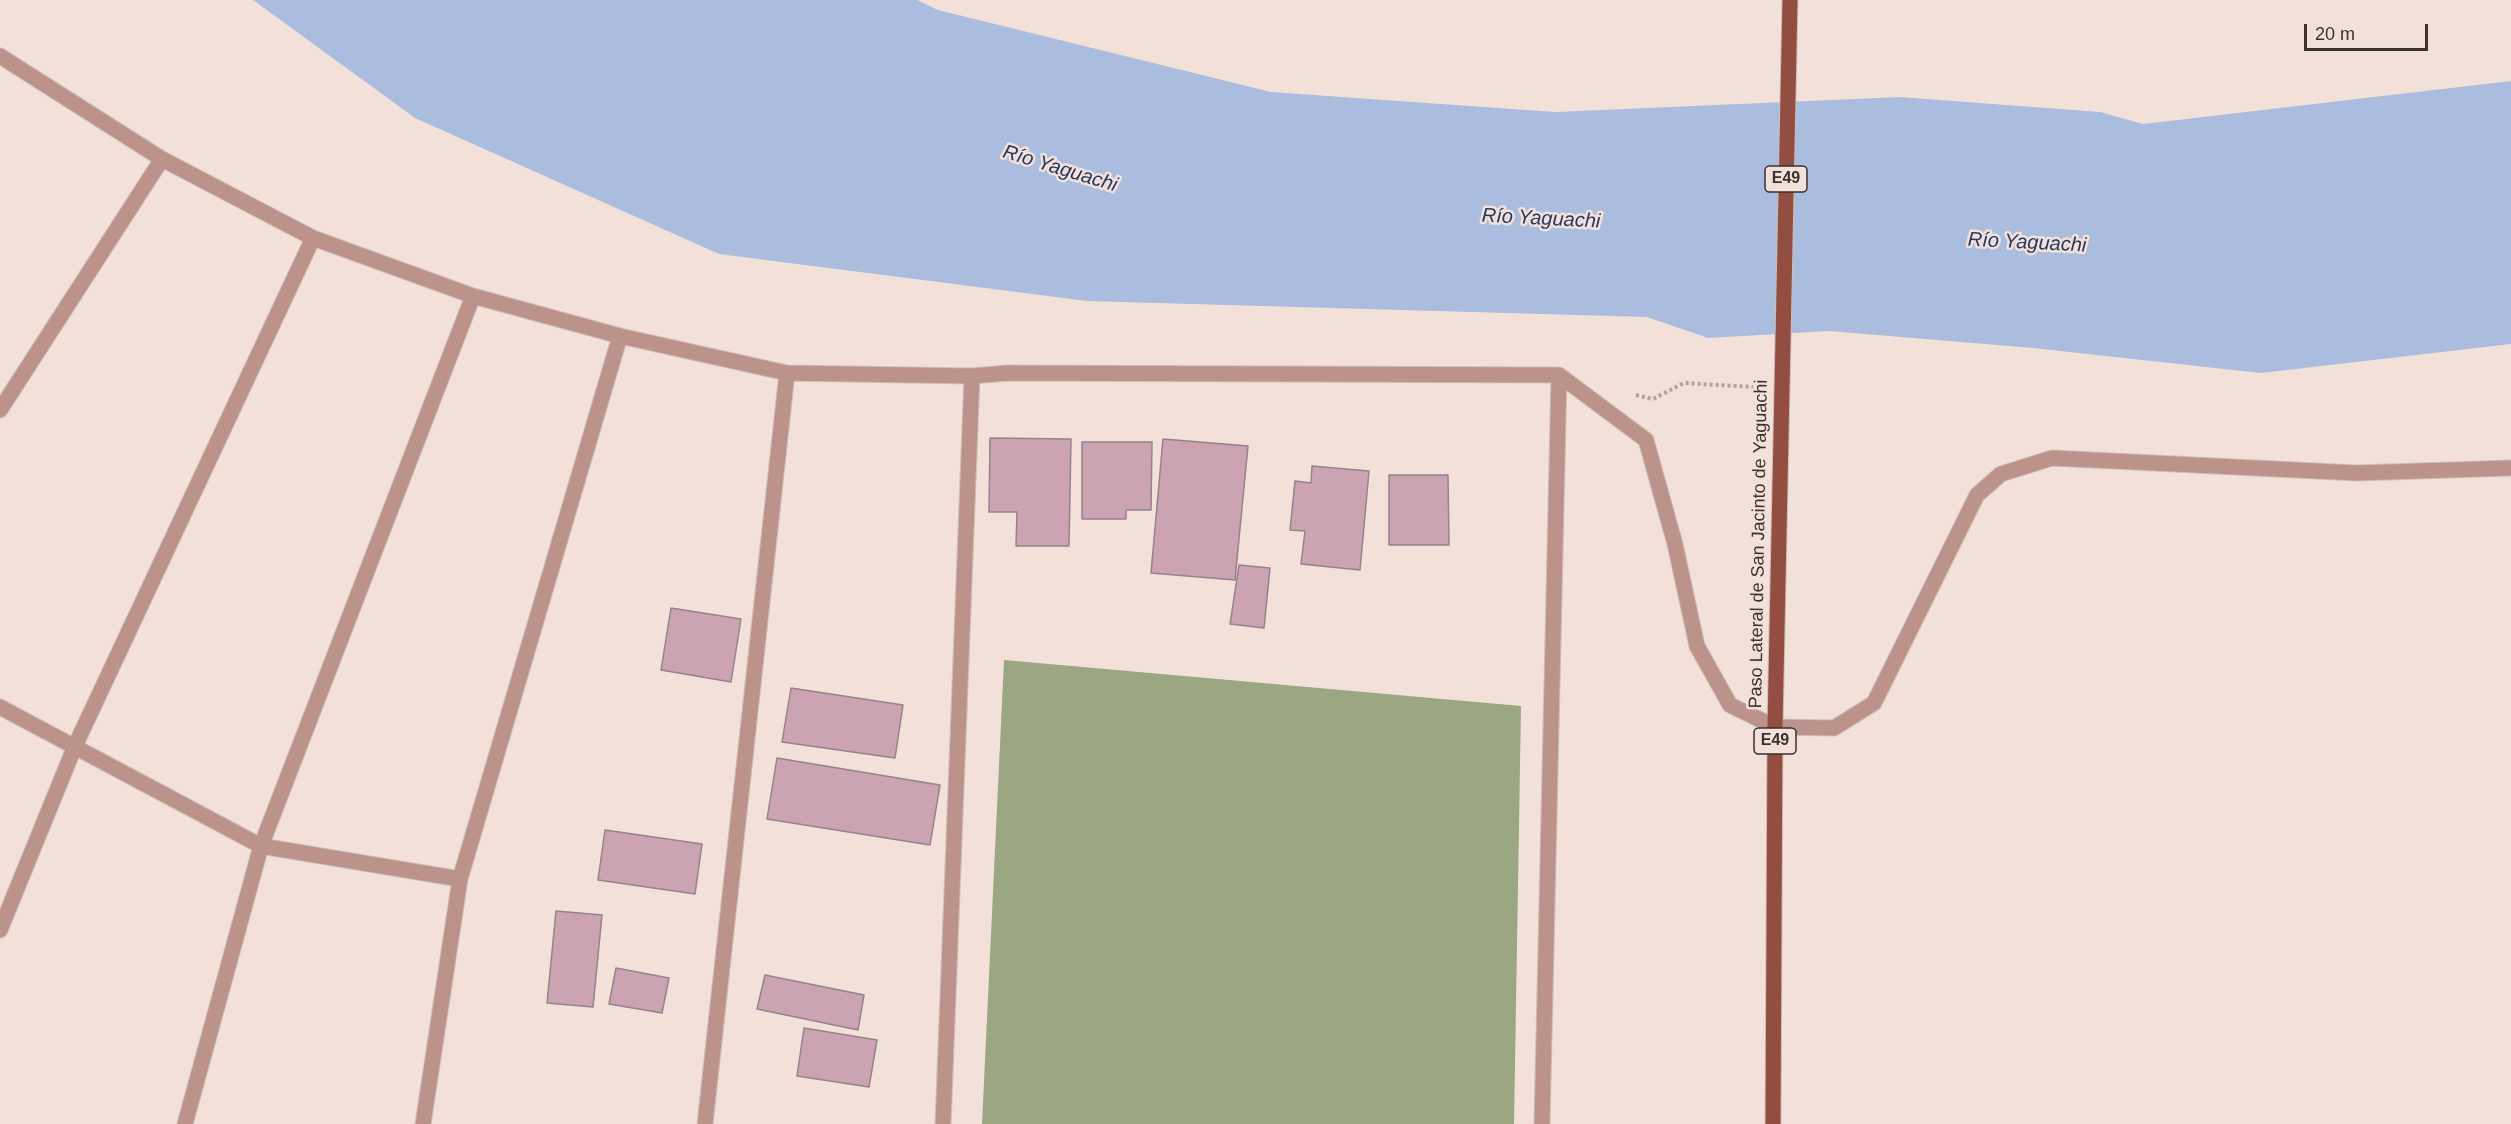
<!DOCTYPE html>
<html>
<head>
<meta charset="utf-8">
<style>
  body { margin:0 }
  #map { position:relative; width:2511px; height:1124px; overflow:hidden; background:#f3e0d9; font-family:Helvetica,sans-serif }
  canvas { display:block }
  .scale { position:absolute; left:2304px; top:24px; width:124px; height:27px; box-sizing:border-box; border:3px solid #39322f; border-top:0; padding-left:8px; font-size:18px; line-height:21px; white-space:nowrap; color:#39322f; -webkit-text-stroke:4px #f3e0d9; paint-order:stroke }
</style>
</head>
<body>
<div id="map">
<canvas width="2511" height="1124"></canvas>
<div class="scale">20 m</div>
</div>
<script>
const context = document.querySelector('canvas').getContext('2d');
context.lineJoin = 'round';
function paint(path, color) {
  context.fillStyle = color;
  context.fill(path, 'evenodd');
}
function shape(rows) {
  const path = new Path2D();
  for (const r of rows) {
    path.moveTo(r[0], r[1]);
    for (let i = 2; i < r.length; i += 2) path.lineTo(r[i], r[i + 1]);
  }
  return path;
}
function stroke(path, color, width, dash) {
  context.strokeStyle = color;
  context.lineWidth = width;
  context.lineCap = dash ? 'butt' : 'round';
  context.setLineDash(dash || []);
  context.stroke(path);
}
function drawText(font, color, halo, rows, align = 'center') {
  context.font = font + ' Helvetica,sans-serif';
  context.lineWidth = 5;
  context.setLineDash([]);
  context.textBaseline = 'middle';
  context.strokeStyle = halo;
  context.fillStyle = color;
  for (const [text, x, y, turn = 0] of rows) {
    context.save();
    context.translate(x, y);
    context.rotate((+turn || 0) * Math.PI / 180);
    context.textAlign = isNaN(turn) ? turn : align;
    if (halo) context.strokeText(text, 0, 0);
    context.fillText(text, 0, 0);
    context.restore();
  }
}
paint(shape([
  [1004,660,1521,706,1514,1124,982,1124]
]), '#9ba683');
paint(shape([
  [253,0,917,0,938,10,1271,92,1555,112,1900,97,2100,112,2143,124,2511,81,2511,344,2261,373,2033,348,1829,331,1708,338,1647,317,1087,301,719,254,415,118]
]), '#abbdde');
const building = shape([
  [990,438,1071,439,1069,546,1016,546,1017,512,989,512,990,438],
  [1163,439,1248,446,1235,580,1151,573,1163,439],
  [1082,442,1152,442,1151,510,1126,510,1126,519,1082,519,1082,442],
  [1312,466,1369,471,1360,570,1301,564,1305,531,1290,530,1295,481,1311,483,1312,466],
  [1389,475,1448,475,1449,545,1389,545,1389,475],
  [1239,565,1270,568,1264,628,1230,624,1239,565],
  [671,608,741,619,731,682,661,670,671,608],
  [791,688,903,705,895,758,782,742,791,688],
  [777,758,940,785,930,845,767,819,777,758],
  [605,830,702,844,695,894,598,880,605,830],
  [556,911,602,915,593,1007,547,1003,556,911],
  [616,968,669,978,662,1013,609,1004,616,968],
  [765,975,864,995,858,1030,757,1009,765,975],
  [804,1028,877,1040,869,1087,797,1076,804,1028]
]);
paint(building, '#cba3b2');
stroke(building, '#95838a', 1.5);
const minor = shape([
  [0,56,162,159,313,238,473,296,620,336,787,373,972,376,1007,373,1559,375,1646,440,1675,544,1697,646,1730,705,1775,727,1834,728,1874,703,1977,495,2001,474,2052,458,2357,473,2511,468],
  [0,410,162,159],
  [0,707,261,846,460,879],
  [0,930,75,746,313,238],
  [185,1124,261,846,473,296],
  [423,1124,460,879,620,336],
  [705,1124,787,373],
  [943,1124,972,376],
  [1542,1124,1559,375]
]);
const major = shape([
  [1773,1124,1775,727,1790,0]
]);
stroke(minor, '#cebdb7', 17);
stroke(major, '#cebdb7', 17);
stroke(shape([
  [1636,395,1653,399,1684,383,1753,387]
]), '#b1a29d', 4, [3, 3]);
stroke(minor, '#bb938b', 15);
stroke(major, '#924e41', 15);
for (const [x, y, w] of [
  [1786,179,42],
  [1775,741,42]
]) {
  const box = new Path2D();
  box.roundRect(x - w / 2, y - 13, w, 26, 4.5);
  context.fillStyle = '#f3e0d9';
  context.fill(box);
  stroke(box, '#39322f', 1.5);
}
drawText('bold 16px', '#39322f', null, [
  ["E49",1786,179],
  ["E49",1775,741]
]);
drawText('18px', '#39322f', '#f3e0d9', [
  ["Paso Lateral de San Jacinto de Yaguachi",1759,544,-89]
]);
drawText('italic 20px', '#233964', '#f3e0d9', [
  ["Río Yaguachi",1060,169,17],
  ["Río Yaguachi",1541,219,3],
  ["Río Yaguachi",2027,243,3]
]);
</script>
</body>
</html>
